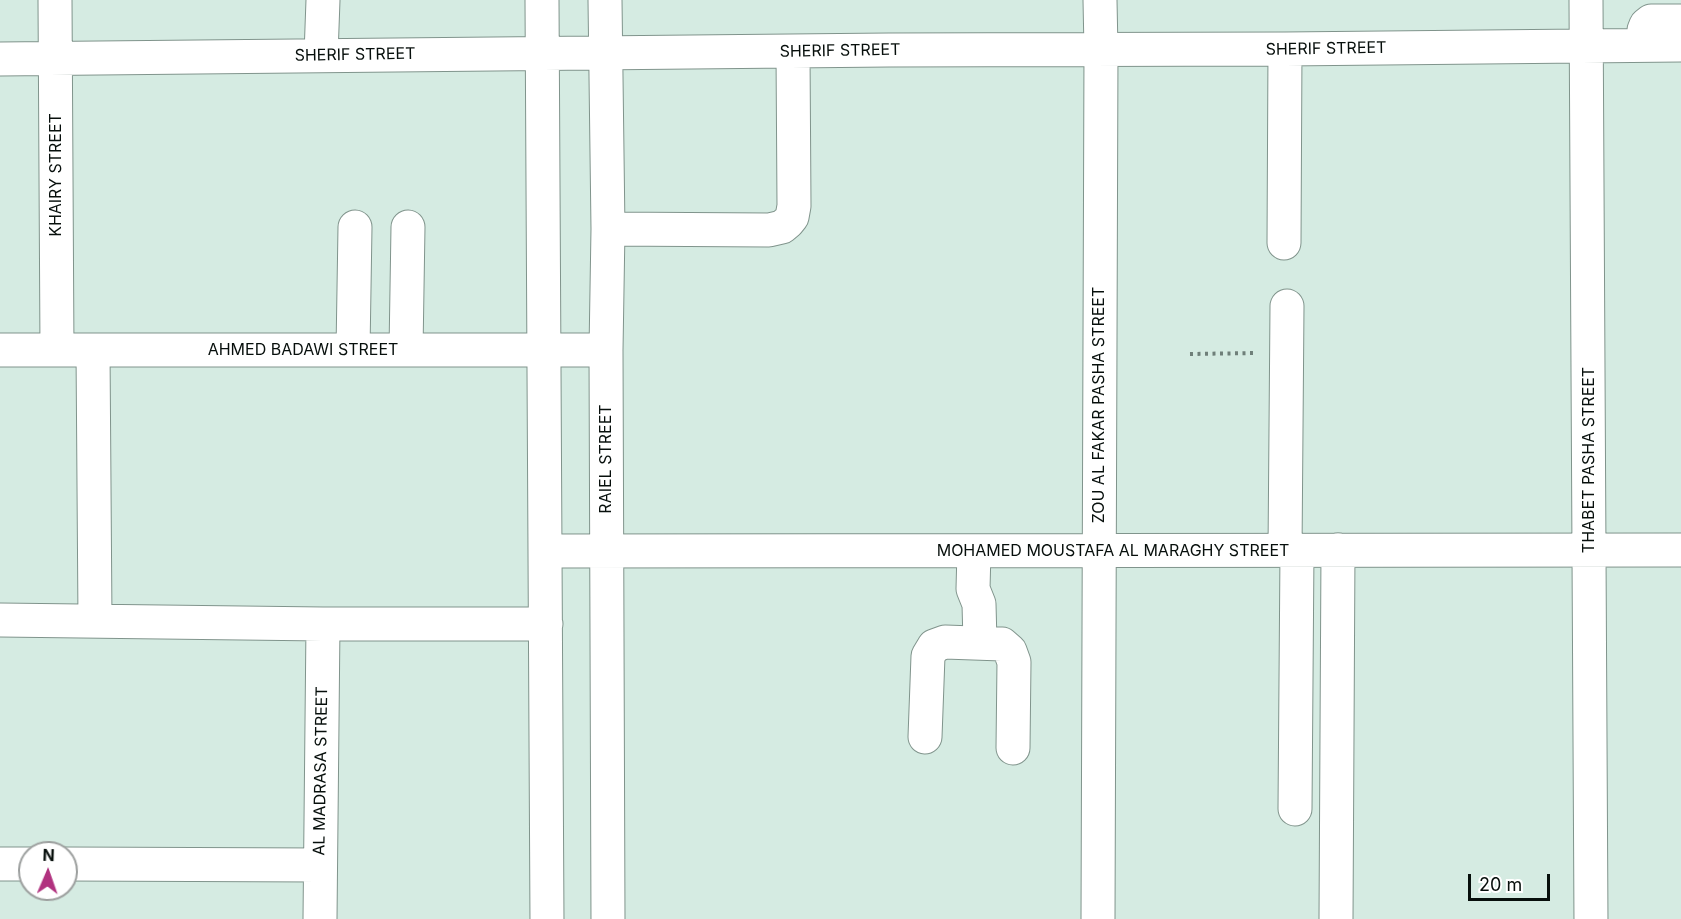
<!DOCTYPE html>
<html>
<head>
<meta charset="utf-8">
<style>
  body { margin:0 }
  #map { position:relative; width:1681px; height:919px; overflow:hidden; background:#d5ebe2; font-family:Inter,sans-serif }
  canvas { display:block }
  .north { position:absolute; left:18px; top:841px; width:60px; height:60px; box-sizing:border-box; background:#fff; border:2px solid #9c9f9e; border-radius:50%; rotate:2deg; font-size:16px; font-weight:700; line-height:24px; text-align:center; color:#070f0c }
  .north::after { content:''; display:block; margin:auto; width:21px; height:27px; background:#b1327f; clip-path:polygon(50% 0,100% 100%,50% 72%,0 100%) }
  .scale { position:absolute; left:1468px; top:874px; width:82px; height:27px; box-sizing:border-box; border:3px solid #070f0c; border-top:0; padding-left:8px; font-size:18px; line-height:21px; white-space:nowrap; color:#070f0c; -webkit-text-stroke:4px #fff; paint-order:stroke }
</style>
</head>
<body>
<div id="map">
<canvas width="1681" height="919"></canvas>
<div class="north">N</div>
<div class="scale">20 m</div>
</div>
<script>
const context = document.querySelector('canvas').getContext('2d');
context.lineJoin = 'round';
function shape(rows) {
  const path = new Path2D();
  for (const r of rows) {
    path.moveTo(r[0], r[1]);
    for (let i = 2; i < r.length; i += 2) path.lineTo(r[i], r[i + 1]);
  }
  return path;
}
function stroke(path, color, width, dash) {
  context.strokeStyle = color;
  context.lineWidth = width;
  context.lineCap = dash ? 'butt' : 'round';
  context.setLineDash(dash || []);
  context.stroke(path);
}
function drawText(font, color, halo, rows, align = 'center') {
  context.font = font + ' Inter,sans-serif';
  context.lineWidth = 6;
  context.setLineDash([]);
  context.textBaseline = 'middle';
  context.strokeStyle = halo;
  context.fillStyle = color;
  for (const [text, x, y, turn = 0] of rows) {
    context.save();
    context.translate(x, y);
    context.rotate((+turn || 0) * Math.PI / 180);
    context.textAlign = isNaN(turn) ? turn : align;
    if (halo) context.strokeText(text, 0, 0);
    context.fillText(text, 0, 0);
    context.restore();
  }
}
const minor = shape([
  [55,0,57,350],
  [542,0,547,919],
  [605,0,608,229,606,350,608,919],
  [1586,0,1591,919],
  [1643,45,1644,30,1646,25,1651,21,1681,21],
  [321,55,323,0],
  [0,59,889,50,1285,49,1681,45],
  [608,229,769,230,782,227,788,222,792,217,794,206,793,52],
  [1284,243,1285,49],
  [0,350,606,350],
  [93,350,95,621],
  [353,350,355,227],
  [406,350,408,227],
  [546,551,1681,550],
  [974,551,973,589,979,604,980,642],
  [1285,551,1287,306],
  [0,620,323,624,546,624],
  [925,737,928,656,934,646,945,642,1002,644,1010,651,1014,662,1013,748],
  [1295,809,1297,550],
  [0,864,30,864],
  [66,864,320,865],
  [320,919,323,624],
  [1098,919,1101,50,1100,0],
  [1336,919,1338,550]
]);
stroke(minor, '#80948c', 35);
stroke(shape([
  [1190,354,1257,353]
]), '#6f7f79', 4, [3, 4.5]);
stroke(minor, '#fff', 33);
drawText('16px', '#070f0c', '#fff', [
  ["SHERIF STREET",1326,49,-1],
  ["SHERIF STREET",840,51,-1],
  ["SHERIF STREET",355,55,-1],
  ["KHAIRY STREET",56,175,-90],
  ["AHMED BADAWI STREET",303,350],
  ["ZOU AL FAKAR PASHA STREET",1099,405,-90],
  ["RAIEL STREET",606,459,-90],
  ["THABET PASHA STREET",1589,460,-90],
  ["MOHAMED MOUSTAFA AL MARAGHY STREET",1113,551],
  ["AL MADRASA STREET",321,771,-89]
]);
</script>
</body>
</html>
